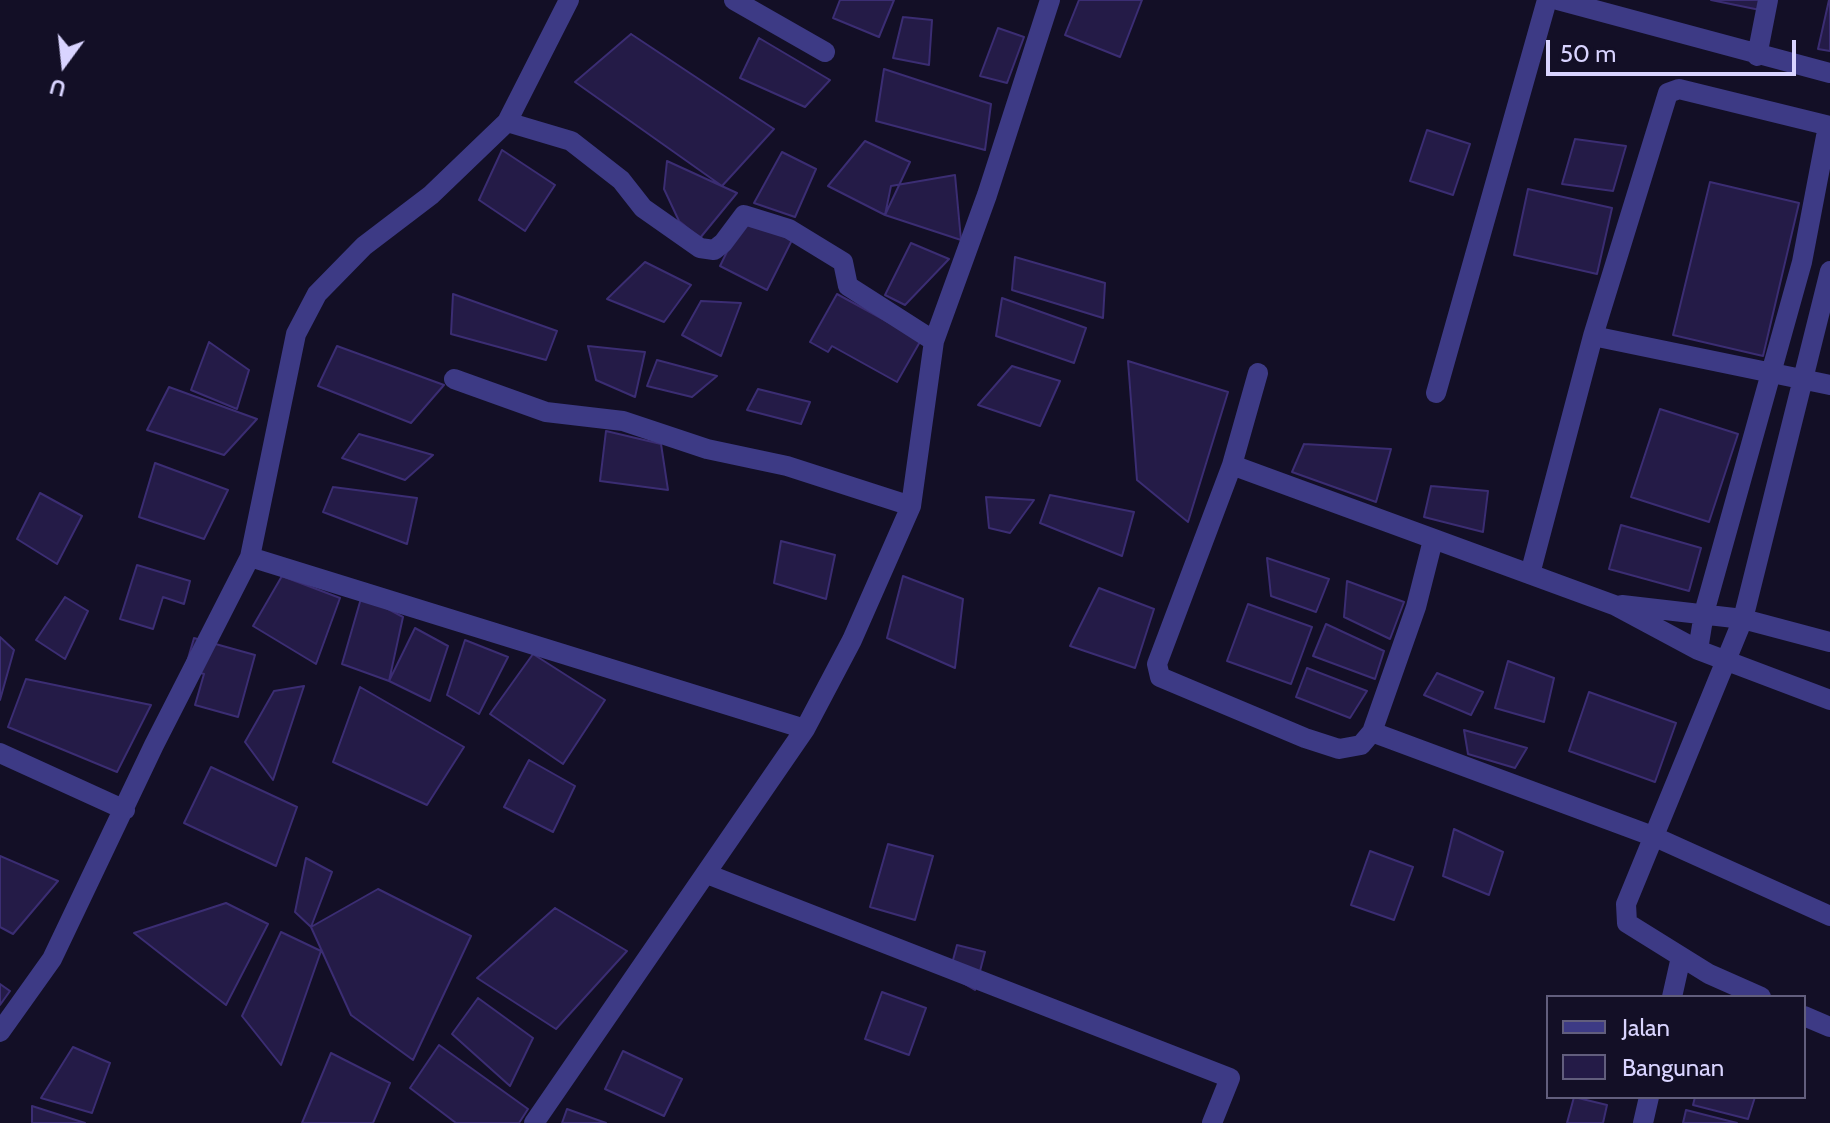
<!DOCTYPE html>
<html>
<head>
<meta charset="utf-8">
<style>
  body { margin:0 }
  #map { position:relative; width:1830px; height:1123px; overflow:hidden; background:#130f26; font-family:Cabin,sans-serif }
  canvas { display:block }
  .legend { position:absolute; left:1546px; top:995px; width:260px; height:104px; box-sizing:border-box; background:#130f26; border:2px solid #625e7d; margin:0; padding:10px 14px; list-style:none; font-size:24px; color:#d9d4ff }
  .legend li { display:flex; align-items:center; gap:16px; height:40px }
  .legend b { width:40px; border:2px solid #625e7d }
  .north { position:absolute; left:24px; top:24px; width:80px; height:80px; -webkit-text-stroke:6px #130f26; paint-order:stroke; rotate:195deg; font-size:22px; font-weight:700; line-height:32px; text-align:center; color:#d9d4ff }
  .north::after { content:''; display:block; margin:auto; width:28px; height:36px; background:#d9d4ff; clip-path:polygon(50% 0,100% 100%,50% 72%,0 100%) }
  .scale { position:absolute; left:1546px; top:40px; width:250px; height:36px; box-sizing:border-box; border:4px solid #d9d4ff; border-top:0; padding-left:10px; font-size:24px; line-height:28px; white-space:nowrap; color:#d9d4ff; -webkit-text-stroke:6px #130f26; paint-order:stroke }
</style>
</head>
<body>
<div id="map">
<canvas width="1830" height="1123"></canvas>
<ul class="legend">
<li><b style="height:10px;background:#3d3a85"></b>Jalan</li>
<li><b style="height:22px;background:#241b47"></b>Bangunan</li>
</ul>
<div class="north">U</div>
<div class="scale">50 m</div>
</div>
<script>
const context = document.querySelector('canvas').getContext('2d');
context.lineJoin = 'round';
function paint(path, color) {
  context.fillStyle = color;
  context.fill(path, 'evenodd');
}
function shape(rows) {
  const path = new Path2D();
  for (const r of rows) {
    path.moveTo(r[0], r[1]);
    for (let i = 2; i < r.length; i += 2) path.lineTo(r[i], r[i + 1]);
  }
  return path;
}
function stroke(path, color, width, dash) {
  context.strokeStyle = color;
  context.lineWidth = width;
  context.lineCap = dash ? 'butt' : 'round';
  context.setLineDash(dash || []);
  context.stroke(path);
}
const building = shape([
  [840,0,894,0,879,37,833,18,840,0],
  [1079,0,1142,0,1120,57,1065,35,1079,0],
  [1711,0,1767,0,1765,11,1711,0],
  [1829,0,1830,0,1830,51,1818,49,1829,0],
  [903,17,932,20,929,65,893,58,903,17],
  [998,28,1024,37,1007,83,980,76,998,28],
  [631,34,774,129,722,186,575,82,631,34],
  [759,38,830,80,805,107,740,78,759,38],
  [884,69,991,104,985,150,876,121,884,69],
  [1427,130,1470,144,1453,195,1410,181,1427,130],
  [1575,139,1626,146,1613,191,1562,184,1575,139],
  [865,141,910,162,885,215,828,186,865,141],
  [502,150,555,185,525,231,479,200,502,150],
  [782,152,816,169,795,217,754,203,782,152],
  [667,161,737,193,700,238,679,221,664,189,667,161],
  [955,175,961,240,885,215,891,186,955,175],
  [1710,182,1799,203,1763,356,1673,335,1710,182],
  [1528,189,1612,208,1597,274,1514,255,1528,189],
  [744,217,792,240,767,290,720,266,744,217],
  [911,243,949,259,905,305,885,295,911,243],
  [1015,257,1105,283,1103,318,1012,290,1015,257],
  [645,262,691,285,664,322,607,299,645,262],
  [453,294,557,331,546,360,451,334,453,294],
  [837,294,921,340,897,382,832,346,828,352,810,342,837,294],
  [1002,298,1086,328,1074,363,996,336,1002,298],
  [701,301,741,303,721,356,682,335,701,301],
  [209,342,249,370,237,409,191,390,209,342],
  [337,346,444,385,411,423,318,386,337,346],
  [588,346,645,352,635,397,596,380,588,346],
  [657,360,717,376,692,397,647,386,657,360],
  [1128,361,1228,392,1188,522,1137,480,1128,361],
  [1012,366,1060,381,1040,426,978,405,1012,366],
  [169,387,257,419,224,455,147,430,169,387],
  [758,389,810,402,801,424,747,410,758,389],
  [1660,409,1738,434,1709,522,1631,497,1660,409],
  [606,431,661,444,668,490,600,481,606,431],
  [359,434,433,455,405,480,342,458,359,434],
  [1304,444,1391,449,1376,502,1292,472,1304,444],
  [155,463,228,490,204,539,139,517,155,463],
  [1431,486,1488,491,1483,532,1424,517,1431,486],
  [333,487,417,498,407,544,323,512,333,487],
  [40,493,82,516,57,564,17,539,40,493],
  [1050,495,1134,512,1122,556,1040,523,1050,495],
  [986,497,1034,500,1010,533,989,528,986,497],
  [1621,525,1701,548,1689,591,1609,569,1621,525],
  [781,541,835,555,826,599,774,583,781,541],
  [1267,558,1329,579,1316,612,1271,596,1267,558],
  [137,565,190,581,184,604,163,597,153,629,120,619,137,565],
  [282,576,340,598,316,664,253,626,282,576],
  [903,576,963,599,955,668,887,638,903,576],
  [1347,581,1404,602,1390,639,1344,617,1347,581],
  [1099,588,1154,609,1135,668,1070,646,1099,588],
  [362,595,403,617,389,681,342,664,362,595],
  [65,597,88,611,65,659,36,640,65,597],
  [1248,604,1312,627,1291,684,1227,661,1248,604],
  [1326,624,1384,651,1375,679,1313,656,1326,624],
  [415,628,448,646,430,701,389,681,415,628],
  [0,637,14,650,0,700,0,637],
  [194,638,255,655,238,717,195,705,204,674,185,669,194,638],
  [465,640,508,657,479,714,447,695,465,640],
  [533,654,605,700,563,764,490,714,533,654],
  [1508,661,1554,678,1544,722,1495,708,1508,661],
  [1307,668,1367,691,1350,718,1296,697,1307,668],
  [1437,673,1483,692,1471,715,1424,695,1437,673],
  [26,679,151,705,117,772,8,727,26,679],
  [304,686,273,780,245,742,274,691,304,686],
  [360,687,464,747,427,805,333,762,360,687],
  [1589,692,1676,723,1655,782,1569,751,1589,692],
  [1464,730,1527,748,1515,768,1468,754,1464,730],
  [529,760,575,786,553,832,504,807,529,760],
  [211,767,297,807,276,866,184,823,211,767],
  [1454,829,1503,852,1489,895,1443,876,1454,829],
  [888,844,933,856,915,920,870,907,888,844],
  [1370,851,1413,867,1394,920,1351,905,1370,851],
  [0,856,58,881,13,934,0,927,0,856],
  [306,858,332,872,311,927,295,912,306,858],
  [378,889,471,936,413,1060,351,1015,311,927,378,889],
  [226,903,268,924,226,1005,134,933,226,903],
  [555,908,627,951,556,1029,477,978,555,908],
  [281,932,321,951,281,1065,242,1016,281,932],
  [957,945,985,952,975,990,949,975,957,945],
  [0,984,10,991,0,1005,0,984],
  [882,992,926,1008,909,1055,865,1039,882,992],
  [478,998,533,1038,510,1086,452,1034,478,998],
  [439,1045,528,1109,519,1123,456,1123,410,1088,439,1045],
  [73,1047,110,1063,92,1113,41,1098,73,1047],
  [623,1051,682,1079,664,1116,605,1089,623,1051],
  [331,1053,390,1083,373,1123,302,1123,331,1053],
  [1574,1097,1607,1105,1603,1123,1567,1123,1574,1097],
  [1695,1097,1755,1097,1748,1119,1693,1105,1695,1097],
  [32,1106,85,1123,32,1123,32,1106],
  [567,1109,606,1123,562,1123,567,1109],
  [1686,1110,1737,1123,1683,1123,1686,1110]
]);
paint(building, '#241b47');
stroke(building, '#3b2d73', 2);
stroke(shape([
  [734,0,825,52],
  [1558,0,1830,73],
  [1757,56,1768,0],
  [507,122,571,141,621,180,643,208,700,248,714,250,723,243,744,215,789,229,843,262,848,286,934,341],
  [1593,336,1830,385],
  [1258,373,1232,465,1157,664,1160,677,1305,738,1339,749,1361,745,1372,732,1416,607,1433,540],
  [454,379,546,412,623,421,707,449,787,466,911,506],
  [1436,393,1547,0],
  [1232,465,1614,605,1698,650,1830,700],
  [250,557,805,729],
  [1530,574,1593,336,1668,93,1679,89,1830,126],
  [1622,605,1743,619,1830,642],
  [1698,650,1704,613,1802,262,1828,126],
  [1372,732,1655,837,1830,916],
  [0,753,125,810],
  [707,874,1230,1078,1212,1123],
  [1672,997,1681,957],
  [1761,997,1709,974,1627,923,1626,904,1743,619,1830,271],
  [1804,1016,1830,1027],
  [0,1032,52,959,154,745,250,557,296,334,317,294,364,246,431,195,507,122,569,0],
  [534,1123,805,729,852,640,911,506,934,341,987,195,1050,0],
  [1643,1123,1649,1097]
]), '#3d3a85', 20);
</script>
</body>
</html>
